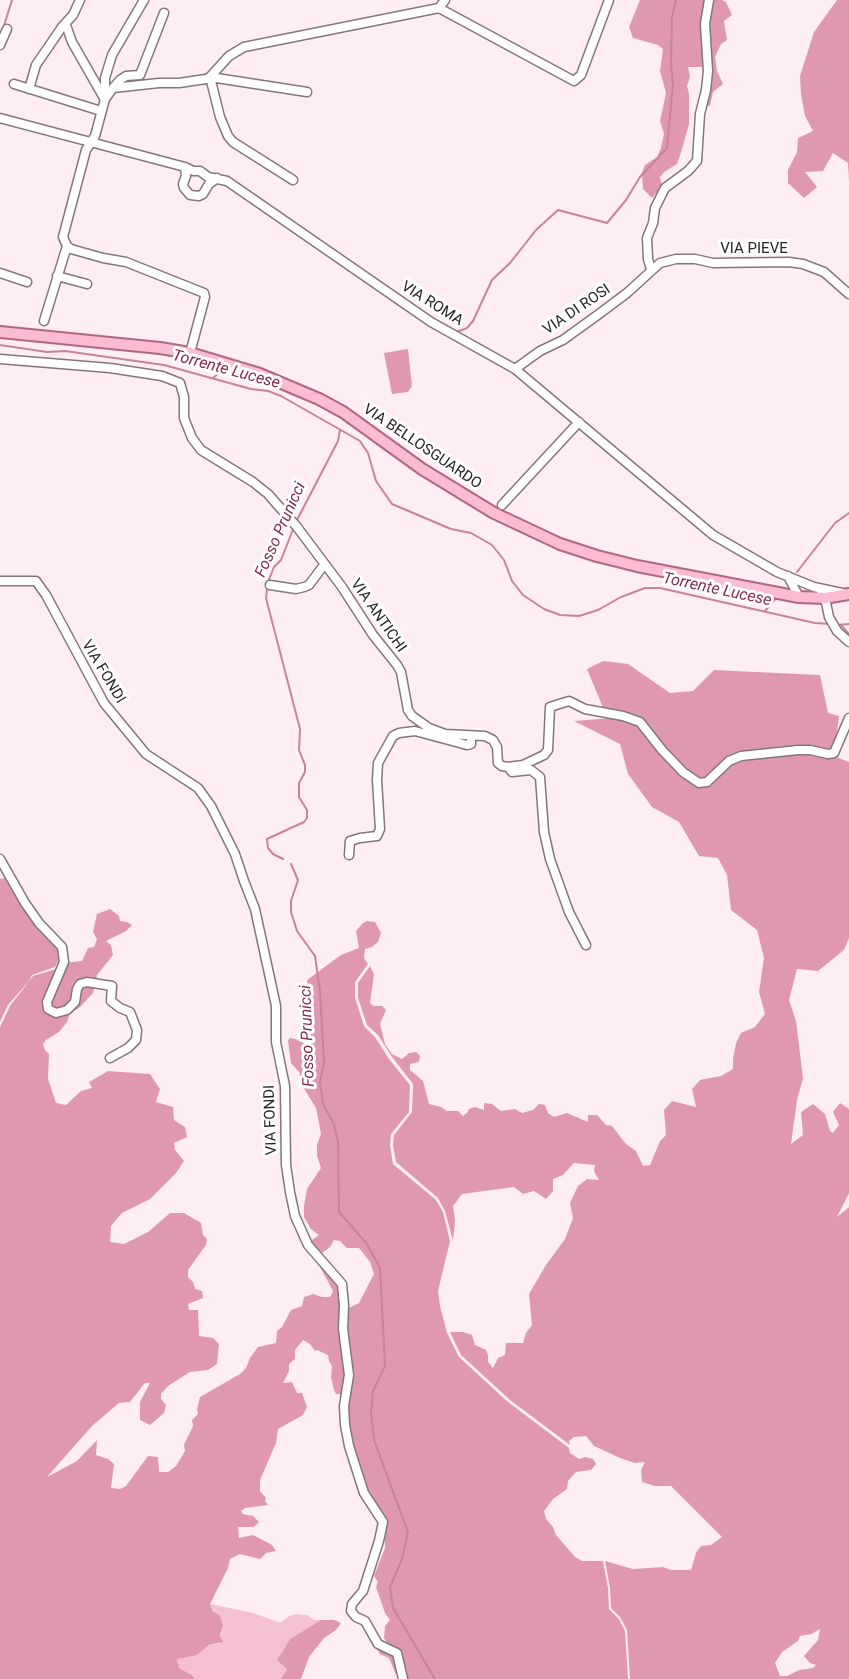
<!DOCTYPE html>
<html>
<head>
<meta charset="utf-8">
<style>
  body { margin:0 }
  canvas { display:block; background:#feeef3 }
</style>
</head>
<body>
<canvas width="849" height="1679"></canvas>
<script>
const context = document.querySelector('canvas').getContext('2d');
context.lineJoin = 'round';
function paint(path, color) {
  context.fillStyle = color;
  context.fill(path, 'evenodd');
}
function shape(rows) {
  const path = new Path2D();
  for (const r of rows) {
    path.moveTo(r[0], r[1]);
    for (let i = 2; i < r.length; i += 2) path.lineTo(r[i], r[i + 1]);
  }
  return path;
}
function stroke(path, color, width, dash) {
  context.strokeStyle = color;
  context.lineWidth = width;
  context.lineCap = dash ? 'butt' : 'round';
  context.setLineDash(dash || []);
  context.stroke(path);
}
function drawText(font, color, halo, rows, align = 'center') {
  context.font = font + ' Roboto,sans-serif';
  context.lineWidth = 6;
  context.setLineDash([]);
  context.textBaseline = 'middle';
  context.strokeStyle = halo;
  context.fillStyle = color;
  for (const [text, x, y, turn = 0] of rows) {
    context.save();
    context.translate(x, y);
    context.rotate((+turn || 0) * Math.PI / 180);
    context.textAlign = isNaN(turn) ? turn : align;
    if (halo) context.strokeText(text, 0, 0);
    context.fillText(text, 0, 0);
    context.restore();
  }
}
paint(shape([
  [210,1604,253,1613,281,1623,289,1616,296,1614,307,1615,314,1620,321,1620,290,1639,281,1653,287,1669,281,1679,195,1679,192,1675,179,1668,177,1658,197,1655,209,1645,219,1644,223,1626]
]), '#f5c0d1');
paint(shape([
  [640,0,722,0,726,2,732,15,724,21,727,40,721,44,715,57,717,71,723,84,713,92,710,106,702,106,704,67,688,67,690,77,687,86,689,94,689,124,682,149,677,164,664,172,660,177,662,186,652,198,643,189,642,173,645,165,657,157,661,148,664,134,660,121,666,93,660,71,663,49,658,45,633,38,629,27],
  [837,0,849,0,849,182,848,163,833,153,823,171,805,172,817,187,804,198,788,183,788,170,797,152,798,138,813,131,805,116,801,94,800,76,814,32],
  [408,349,412,386,408,392,392,394,384,353],
  [603,661,628,664,670,693,693,691,714,670,820,675,828,713,839,716,834,756,849,762,849,938,844,950,818,971,797,969,789,1000,796,1021,803,1078,797,1100,791,1144,803,1135,801,1112,813,1104,825,1114,830,1131,833,1133,839,1125,833,1112,840,1103,849,1109,849,1193,837,1217,849,1207,849,1679,630,1679,627,1630,620,1617,611,1608,610,1588,605,1561,633,1569,663,1567,671,1570,691,1570,696,1553,701,1546,711,1545,722,1537,671,1486,655,1486,642,1482,641,1470,645,1462,635,1463,620,1458,594,1446,586,1436,574,1437,569,1441,570,1445,510,1400,461,1355,450,1332,463,1332,472,1335,475,1345,486,1350,488,1355,488,1362,493,1368,498,1358,505,1355,506,1343,523,1343,526,1333,532,1325,529,1294,546,1265,565,1239,573,1218,570,1203,578,1186,587,1179,599,1180,594,1171,595,1165,574,1163,563,1175,553,1179,553,1191,546,1199,534,1191,523,1194,514,1187,462,1194,453,1206,455,1221,453,1241,445,1211,438,1198,396,1162,393,1145,394,1135,412,1112,413,1084,392,1057,378,1035,367,1025,358,998,358,983,370,966,374,974,370,1003,374,1006,382,1006,386,1010,380,1024,385,1044,392,1054,402,1059,409,1053,416,1052,420,1056,419,1062,410,1064,410,1070,423,1081,429,1104,441,1107,447,1111,458,1111,463,1116,467,1113,469,1109,475,1107,484,1110,484,1103,492,1104,501,1111,515,1109,522,1113,533,1110,539,1104,545,1105,548,1113,554,1117,567,1113,588,1122,588,1115,597,1115,606,1125,612,1126,626,1144,636,1151,643,1166,650,1165,660,1141,666,1135,664,1110,672,1101,696,1107,692,1089,700,1080,721,1076,733,1069,733,1059,736,1043,741,1033,755,1027,765,1014,759,992,764,958,757,930,731,910,727,875,718,858,699,856,679,822,652,807,628,774,620,744,574,721,611,718,633,723,604,710,587,669],
  [820,1629,818,1640,804,1656,810,1663,816,1665,813,1668,799,1670,787,1676,780,1676,775,1663,782,1652,798,1641,800,1636,811,1634],
  [6,878,18,900,60,949,61,956,55,967,32,975,29,981,8,1005,0,1022,0,879],
  [110,909,119,916,120,921,127,922,132,925,126,931,106,941,111,945,113,955,97,975,93,993,79,1008,70,1013,67,1022,59,1032,46,1040,43,1044,45,1050,49,1054,48,1079,56,1103,66,1105,81,1091,92,1088,89,1082,108,1071,150,1074,160,1089,156,1102,173,1107,174,1120,185,1127,187,1137,174,1143,175,1150,184,1161,176,1173,150,1199,122,1213,111,1226,110,1242,124,1244,148,1232,170,1213,184,1213,201,1223,203,1235,207,1239,206,1245,188,1270,188,1277,193,1282,195,1289,202,1291,203,1298,188,1304,189,1310,198,1310,199,1336,213,1338,219,1344,217,1364,208,1370,190,1372,168,1386,161,1394,161,1399,166,1405,164,1413,150,1425,140,1420,140,1402,150,1383,145,1383,130,1402,119,1403,92,1426,47,1477,77,1461,97,1440,96,1455,108,1459,114,1464,111,1488,120,1489,126,1486,148,1456,158,1457,159,1472,168,1472,176,1466,185,1451,184,1445,193,1426,192,1420,198,1414,197,1409,200,1397,240,1374,246,1368,250,1358,258,1347,276,1343,277,1331,282,1327,291,1310,302,1306,304,1297,313,1294,322,1297,330,1297,333,1291,320,1267,326,1261,345,1288,349,1308,359,1303,374,1274,370,1262,359,1248,347,1248,340,1241,334,1240,330,1247,322,1253,313,1246,312,1240,319,1235,311,1229,304,1217,304,1206,307,1189,321,1168,317,1156,317,1145,321,1134,316,1108,299,1080,300,1073,291,1063,288,1041,290,1038,299,1040,305,1044,309,1043,309,1039,304,1036,303,1029,308,998,307,980,341,955,359,948,356,931,363,923,367,921,375,922,381,933,378,942,372,947,365,949,364,958,368,964,355,982,355,998,364,1026,375,1037,389,1059,410,1085,409,1112,391,1134,390,1145,393,1164,436,1200,443,1212,450,1241,438,1291,440,1306,447,1333,459,1357,508,1402,569,1448,570,1453,579,1459,585,1457,593,1459,596,1464,591,1470,576,1472,568,1481,567,1489,553,1499,544,1511,546,1519,553,1527,556,1535,575,1557,582,1561,603,1561,608,1588,609,1609,619,1619,625,1631,628,1679,406,1679,405,1672,396,1675,389,1658,380,1654,372,1640,387,1643,384,1638,385,1626,390,1620,385,1613,376,1587,378,1582,374,1576,385,1548,385,1515,366,1491,365,1480,360,1465,357,1461,350,1461,347,1455,343,1439,342,1394,336,1394,334,1390,331,1377,332,1366,329,1361,328,1355,317,1350,315,1351,310,1344,303,1340,295,1350,295,1359,289,1364,289,1371,283,1383,292,1382,297,1393,302,1393,307,1407,303,1415,278,1429,276,1443,260,1480,260,1491,266,1498,265,1501,268,1505,245,1508,241,1511,243,1514,253,1516,259,1522,254,1527,238,1527,239,1538,253,1535,272,1545,276,1551,266,1553,260,1559,240,1554,230,1559,228,1568,210,1604,213,1611,220,1616,223,1626,220,1635,223,1642,209,1645,197,1655,177,1659,179,1668,192,1675,195,1679,0,1679,0,1027,10,1006,33,976,56,969,64,963,82,961,88,948,94,947,97,939,93,932,97,914],
  [321,1620,334,1620,341,1623,336,1630,324,1638,309,1657,301,1679,281,1679,287,1669,277,1660,290,1639]
]), '#e098b1');
stroke(shape([
  [3,29,12,0],
  [456,332,467,328,473,321,492,280,510,263,536,230,558,210,607,223,626,200,640,177,667,148,673,84,671,64,672,17,676,0],
  [0,345,47,352,65,351,164,365,251,389,268,391,281,396,360,441,368,453,376,481,392,504,451,529,471,533,492,545,504,560,512,581,523,595,544,609,560,615,579,616,598,610,621,597,645,588,660,588,815,623,831,624],
  [213,378,219,373],
  [296,522,338,441,340,430],
  [797,572,835,523,849,513],
  [765,611,777,597],
  [837,625,849,624],
  [841,625,849,634],
  [283,859,273,854,268,848,267,839,304,822,307,818,307,810,299,797,299,783,305,772,305,765,299,750,300,729,266,598,268,582,274,567,281,560,294,527],
  [291,864,298,880,291,901,291,912,297,931,315,956,320,991,324,1062,320,1082,323,1104,334,1124,338,1142,339,1212,367,1244,380,1268,385,1366,373,1391,371,1413,374,1440,408,1532,402,1559,390,1587,393,1608,435,1679]
]), '#c8829a', 2);
const minor = shape([
  [439,8,574,81,581,75,609,0],
  [439,8,445,0],
  [66,25,72,42,104,98],
  [0,45,7,29],
  [14,84,101,111],
  [113,88,120,80,126,76,140,75,164,13],
  [29,89,36,65,62,27,73,15,80,0],
  [105,99,105,78,112,55,144,0],
  [0,118,185,167,193,171,200,171,208,177,227,181,431,322,515,369,713,535,777,572,814,587,842,593],
  [185,167,186,176,183,184,184,188,190,195,199,196,203,194,209,184,217,178],
  [293,180,233,142,228,136,220,117,210,77,307,92],
  [651,269,648,259,647,238,653,223,655,208,665,188,688,171,697,161,700,114,706,90,708,71,705,24,709,0],
  [0,273,27,282],
  [57,276,87,284],
  [44,321,67,246],
  [190,353,205,297,204,293,126,262,103,258,71,249,67,246,63,237,86,150,95,136,105,99,113,88,159,83,179,83,206,79,210,77,229,56,244,47,439,8],
  [0,359,110,368,162,376,180,383,184,397,184,418,192,438,201,450,253,482,268,494,297,527,342,587,373,635,397,665,401,672,408,710,412,716,429,728,445,734,485,736,493,740,497,747,498,763,502,766,508,767,523,765,544,755,548,750,550,707,569,701,585,709,623,716,640,722,662,750,683,772,699,783,707,782,729,761,741,756,798,750,810,750,828,754,834,753,849,718],
  [515,369,540,351,563,340,599,314,627,293,660,263,676,259,695,259,713,263,789,262,803,264,824,272,849,294],
  [502,505,579,422],
  [788,576,799,597],
  [0,581,36,581,46,595,104,703,146,754,198,788,211,806,235,854,244,881,255,909,276,1006,276,1042,285,1086,286,1165,290,1192,295,1216,308,1245,342,1284,344,1305,343,1329,349,1375,344,1406,345,1425,349,1446,364,1493,383,1522,379,1541,363,1591,352,1604,351,1611,356,1617,365,1621,378,1644,397,1653,403,1679],
  [270,585,296,589,304,587,309,585,324,565],
  [821,594,825,598,829,617,837,631,849,642],
  [508,767,512,772,531,770,540,777,544,832,550,859,569,912,586,945],
  [349,855,350,841,360,838,377,836,380,829,377,780,378,763,393,736,399,733,415,731,467,745,471,744,471,736],
  [0,859,25,903,39,923,62,947,64,962,47,1002,48,1009,56,1013,67,1010,75,1002,77,989,80,984,87,982,112,986,111,1001,120,1008,130,1012,137,1030,136,1040,128,1048,110,1058]
]);
const major = shape([
  [0,332,160,348,190,353,260,374,319,399,343,412,422,469,494,513,560,544,597,556,637,566,799,597,825,598,849,594]
]);
stroke(minor, '#84767a', 11);
stroke(major, '#b06882', 14);
stroke(minor, '#fff', 8);
stroke(major, '#fbbbd2', 10);
drawText('15px', '#292325', '#fff', [
  ["VIA PIEVE",754,249],
  ["VIA ROMA",432,304,32],
  ["VIA DI ROSI",577,310,-34],
  ["VIA BELLOSGUARDO",422,447,34],
  ["VIA ANTICHI",378,616,55],
  ["VIA FONDI",103,672,59],
  ["VIA FONDI",271,1120,-92]
]);
drawText('italic 16px', '#802c4f', '#fff', [
  ["Torrente Lucese",226,370,15],
  ["Fosso Prunicci",281,530,-66],
  ["Torrente Lucese",717,590,12],
  ["Fosso Prunicci",308,1036,-92]
]);
</script>
</body>
</html>
